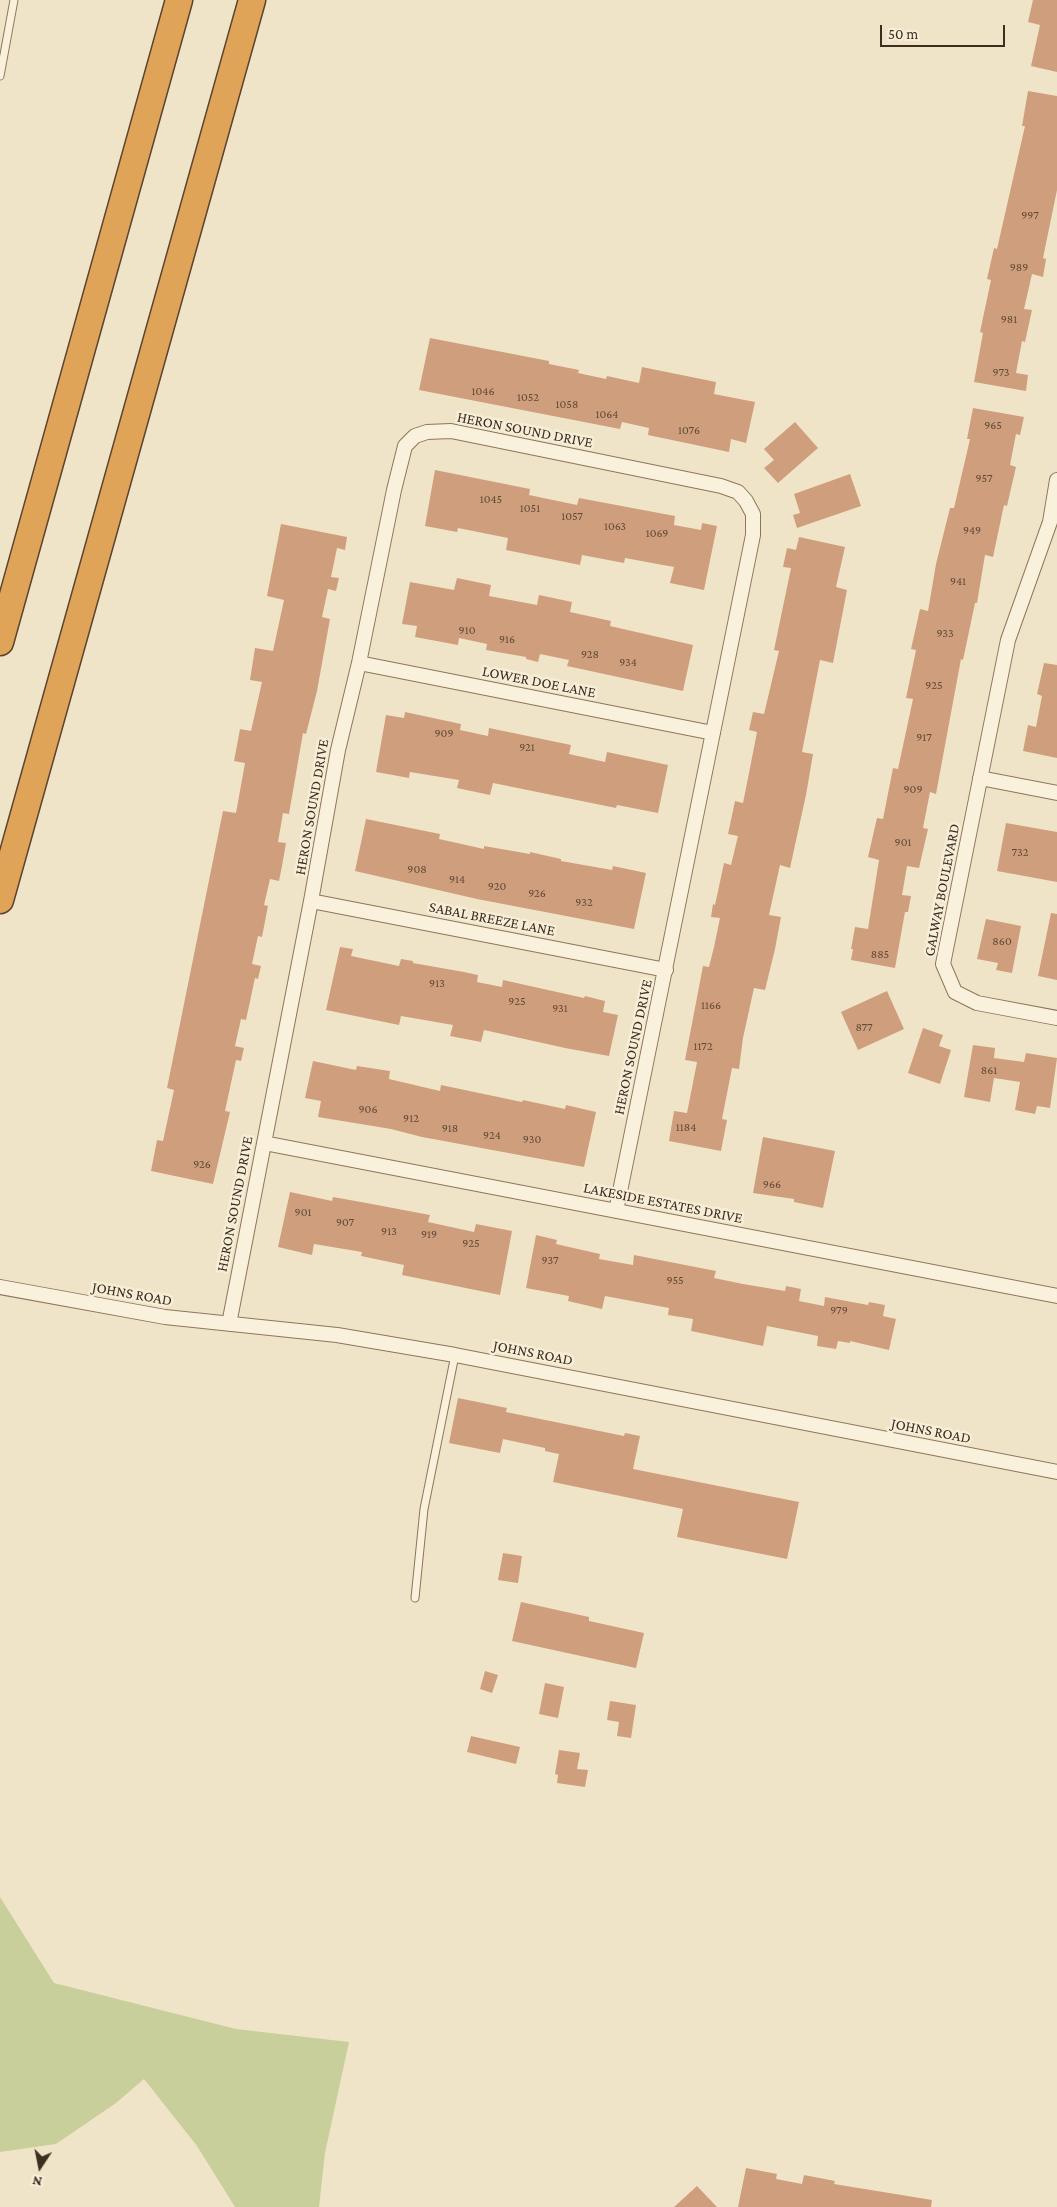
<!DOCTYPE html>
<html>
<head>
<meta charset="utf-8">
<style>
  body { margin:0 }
  #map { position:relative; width:1057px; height:2207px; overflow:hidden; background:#f0e4c8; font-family:"Crimson Pro",serif }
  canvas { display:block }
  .north { position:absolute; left:15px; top:2142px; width:50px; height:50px; -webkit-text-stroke:4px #f7eed8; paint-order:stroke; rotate:191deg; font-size:14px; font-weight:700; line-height:20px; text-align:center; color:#3d2e20 }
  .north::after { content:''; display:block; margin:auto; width:18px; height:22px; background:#3d2e20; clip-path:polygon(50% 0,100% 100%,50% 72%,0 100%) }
  .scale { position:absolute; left:880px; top:25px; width:125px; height:22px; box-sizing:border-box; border:2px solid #3d2e20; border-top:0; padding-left:6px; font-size:15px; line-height:18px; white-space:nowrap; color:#3d2e20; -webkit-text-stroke:4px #f7eed8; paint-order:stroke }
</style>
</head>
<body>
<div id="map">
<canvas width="1057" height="2207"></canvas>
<div class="north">N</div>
<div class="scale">50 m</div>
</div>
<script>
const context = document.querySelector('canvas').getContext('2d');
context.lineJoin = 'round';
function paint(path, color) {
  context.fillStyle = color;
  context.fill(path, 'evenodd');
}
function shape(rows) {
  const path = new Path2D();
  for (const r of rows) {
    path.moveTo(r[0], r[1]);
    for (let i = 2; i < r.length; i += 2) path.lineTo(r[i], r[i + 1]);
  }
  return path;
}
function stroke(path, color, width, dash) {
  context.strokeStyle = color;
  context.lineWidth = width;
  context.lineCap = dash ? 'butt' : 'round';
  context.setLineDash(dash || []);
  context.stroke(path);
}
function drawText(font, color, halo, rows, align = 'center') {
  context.font = font + ' "Crimson Pro",serif';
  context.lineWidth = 5;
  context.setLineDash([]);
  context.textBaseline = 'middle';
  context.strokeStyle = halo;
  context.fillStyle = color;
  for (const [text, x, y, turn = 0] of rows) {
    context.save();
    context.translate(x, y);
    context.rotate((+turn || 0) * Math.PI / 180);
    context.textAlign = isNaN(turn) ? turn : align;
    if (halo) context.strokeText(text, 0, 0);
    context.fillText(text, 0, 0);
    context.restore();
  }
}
paint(shape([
  [0,1897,54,1983,236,2029,349,2042,325,2153,319,2207,235,2207,197,2146,144,2079,116,2103,56,2144,0,2152]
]), '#c9cf9b');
paint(shape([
  [1033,0,1057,0,1057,72,1031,66,1040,25,1028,22],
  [1028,91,1057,96,1057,190,1043,258,1046,259,1043,277,1032,274,1024,309,1032,310,1025,342,1022,341,1016,373,1028,375,1026,391,974,382,983,333,980,332,991,280,987,279,994,248,997,249,1025,126,1022,126],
  [430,338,549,361,549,364,579,370,578,373,606,379,607,376,639,383,642,367,716,382,714,394,755,402,746,443,731,439,729,452,648,435,649,428,622,422,620,429,419,390],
  [973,408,1024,417,1020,435,1016,434,1010,465,1016,467,1007,506,1004,505,993,557,985,555,977,603,975,603,963,660,961,659,936,794,930,792,923,828,928,829,919,868,907,866,902,895,911,896,908,912,905,912,895,968,851,960,853,949,851,949,855,927,868,929,879,860,868,857,877,818,883,819,893,768,898,769,913,699,906,698,916,650,911,649,920,609,928,611,936,564,950,508,954,508,970,439,967,439],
  [795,422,818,448,778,483,764,468,774,460,764,449],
  [435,470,530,489,529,495,577,505,579,498,675,516,674,525,701,530,702,523,717,526,704,590,670,583,674,567,625,558,624,563,582,555,580,565,506,550,508,538,458,528,457,532,425,526],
  [850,474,861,506,797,528,793,515,800,513,794,494],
  [281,524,347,537,345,550,337,548,331,577,339,578,336,591,328,589,322,617,330,619,317,691,306,734,303,733,289,814,283,813,278,842,286,843,282,866,279,881,270,879,264,905,268,906,262,937,258,936,252,964,261,966,258,979,255,978,246,1020,241,1019,235,1046,244,1048,241,1061,236,1060,225,1111,230,1112,213,1184,151,1171,157,1140,163,1141,174,1090,167,1088,223,811,236,813,245,763,234,761,240,729,251,731,262,682,250,680,255,648,273,651,284,600,267,596],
  [799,537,845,547,836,587,847,590,833,663,820,660,802,752,813,754,806,795,790,868,780,865,769,915,781,917,775,949,765,990,754,988,743,1038,739,1069,732,1068,722,1119,727,1120,721,1151,669,1141,674,1111,687,1113,697,1062,685,1060,703,966,709,967,714,947,720,918,711,917,713,904,715,905,724,863,731,865,738,836,728,834,735,801,743,803,749,773,757,732,749,730,753,712,764,714,779,651,774,650,791,568,783,567,787,548,796,550],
  [457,578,491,585,489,596,537,605,539,595,572,602,570,612,611,621,610,626,693,645,683,691,567,666,569,660,540,654,538,662,526,659,526,657,486,650,487,644,459,638,458,645,415,637,417,626,402,624,410,582,454,590],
  [1044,663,1057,665,1057,758,1023,751,1028,725,1036,727,1042,696,1037,694],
  [405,712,461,724,460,730,488,736,489,728,571,745,569,754,605,762,607,752,668,765,658,813,617,805,616,808,493,783,490,795,457,788,459,780,410,772,409,778,376,772,386,715,404,718],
  [366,819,440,834,439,839,484,849,484,846,530,854,530,852,561,859,561,861,612,870,613,866,646,873,634,929,477,899,355,871],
  [1006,823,1057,832,1057,882,997,871],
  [1051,913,1057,914,1057,980,1038,976],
  [986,919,1021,926,1012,973,996,970,998,963,977,959],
  [340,947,353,949,351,956,399,966,401,959,413,961,413,963,464,972,478,975,477,982,502,987,503,980,584,998,585,996,605,1001,603,1012,618,1015,609,1056,565,1048,484,1030,481,1042,450,1036,453,1025,401,1016,399,1025,326,1010],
  [887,991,904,1029,858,1050,841,1012],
  [923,1028,943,1035,939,1046,951,1050,940,1084,908,1073],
  [973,1045,995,1048,994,1058,1024,1062,1026,1053,1057,1058,1050,1108,1037,1106,1035,1114,1015,1110,1020,1082,994,1078,990,1102,964,1097],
  [313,1061,356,1070,357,1066,390,1071,389,1079,440,1091,441,1085,522,1102,523,1100,565,1109,566,1105,596,1112,584,1167,422,1137,391,1129,318,1117,321,1101,305,1098],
  [763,1137,835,1151,823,1208,794,1202,794,1199,753,1193],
  [290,1192,332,1201,333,1197,361,1202,430,1215,428,1222,474,1232,476,1224,512,1231,500,1295,402,1275,404,1265,361,1256,362,1252,314,1244,312,1255,278,1247],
  [536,1235,557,1240,556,1244,600,1254,599,1259,633,1265,634,1255,716,1271,714,1278,743,1284,785,1291,786,1286,801,1289,799,1301,824,1306,825,1297,868,1305,869,1302,885,1305,883,1316,896,1319,889,1350,850,1341,850,1343,838,1341,836,1349,817,1346,818,1336,767,1326,763,1346,691,1331,693,1319,668,1315,669,1308,605,1296,602,1309,568,1301,569,1296,526,1288],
  [458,1398,507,1408,506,1412,624,1436,625,1433,640,1436,633,1469,799,1502,787,1559,677,1537,683,1509,553,1482,559,1454,545,1451,545,1448,503,1439,500,1453,449,1443],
  [503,1553,522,1556,518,1583,498,1580],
  [521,1602,589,1617,589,1621,644,1633,636,1668,512,1641],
  [485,1671,498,1675,492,1693,480,1689],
  [545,1683,564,1687,558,1718,539,1714],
  [610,1701,636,1705,631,1738,617,1736,619,1722,607,1720],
  [471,1736,520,1747,516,1764,467,1752],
  [559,1750,580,1753,577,1769,588,1770,585,1787,557,1783,558,1775,555,1774],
  [746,2168,777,2174,776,2179,802,2184,804,2175,835,2181,834,2184,932,2200,931,2207,738,2207],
  [697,2186,717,2207,674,2207]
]), '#cf9f7d');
const service = shape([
  [0,76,14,0],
  [415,1598,424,1509,455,1355]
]);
const minor = shape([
  [1057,480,1050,522,1008,640,943,964,955,992,977,1003,1057,1018],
  [359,663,713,733],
  [980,778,1057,793],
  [311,901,666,970],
  [264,1143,1057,1296],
  [0,1287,165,1317,337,1335,455,1355,1057,1472],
  [229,1324,311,901,338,750,359,663,394,490,405,446,415,436,427,432,451,431,721,486,738,492,746,501,753,514,753,535,616,1211]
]);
const motorway = shape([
  [0,642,179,0],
  [0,900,252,0]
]);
stroke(service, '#8d765c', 9);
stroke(minor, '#8d765c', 16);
stroke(motorway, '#5b4430', 29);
stroke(service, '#faf1dc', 7);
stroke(minor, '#faf1dc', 14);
stroke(motorway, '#e0a458', 26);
drawText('12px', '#624a37', null, [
  ["997",1030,215],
  ["989",1019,267],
  ["981",1009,319],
  ["973",1001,372],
  ["1046",483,391],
  ["1052",528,397],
  ["1058",567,404],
  ["1064",607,414],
  ["965",993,425],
  ["1076",689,430],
  ["957",984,478],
  ["1045",491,499],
  ["1051",530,508],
  ["1057",572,516],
  ["1063",615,526],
  ["949",972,530],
  ["1069",657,533],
  ["941",958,581],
  ["910",467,630],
  ["933",945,633],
  ["916",507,639],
  ["928",590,654],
  ["934",628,662],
  ["925",934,685],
  ["909",444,733],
  ["917",924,737],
  ["921",527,747],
  ["909",913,789],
  ["901",903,842],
  ["732",1020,852],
  ["908",417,869],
  ["914",457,879],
  ["920",497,886],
  ["926",537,893],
  ["932",584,902],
  ["860",1002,941],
  ["885",880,954],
  ["913",437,983],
  ["925",517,1001],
  ["1166",711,1005],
  ["931",560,1008],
  ["877",864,1027],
  ["1172",703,1046],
  ["861",989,1070],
  ["906",368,1109],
  ["912",411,1118],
  ["1184",686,1127],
  ["918",450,1128],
  ["924",492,1135],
  ["930",532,1139],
  ["926",202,1164],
  ["966",772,1184],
  ["901",303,1212],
  ["907",345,1222],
  ["913",389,1231],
  ["919",429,1234],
  ["925",471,1243],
  ["937",550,1260],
  ["955",675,1280],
  ["979",839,1310]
]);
drawText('15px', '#3d2e20', '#f7eed8', [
  ["HERON SOUND DRIVE",525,430,11],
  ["LOWER DOE LANE",539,682,11],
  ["HERON SOUND DRIVE",312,807,-80],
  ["GALWAY BOULEVARD",942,890,-79],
  ["SABAL BREEZE LANE",492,919,11],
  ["HERON SOUND DRIVE",633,1047,-78],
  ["LAKESIDE ESTATES DRIVE",663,1203,11],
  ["HERON SOUND DRIVE",235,1204,-79],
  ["JOHNS ROAD",132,1294,10],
  ["JOHNS ROAD",533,1353,11],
  ["JOHNS ROAD",931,1431,11]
]);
</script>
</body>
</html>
